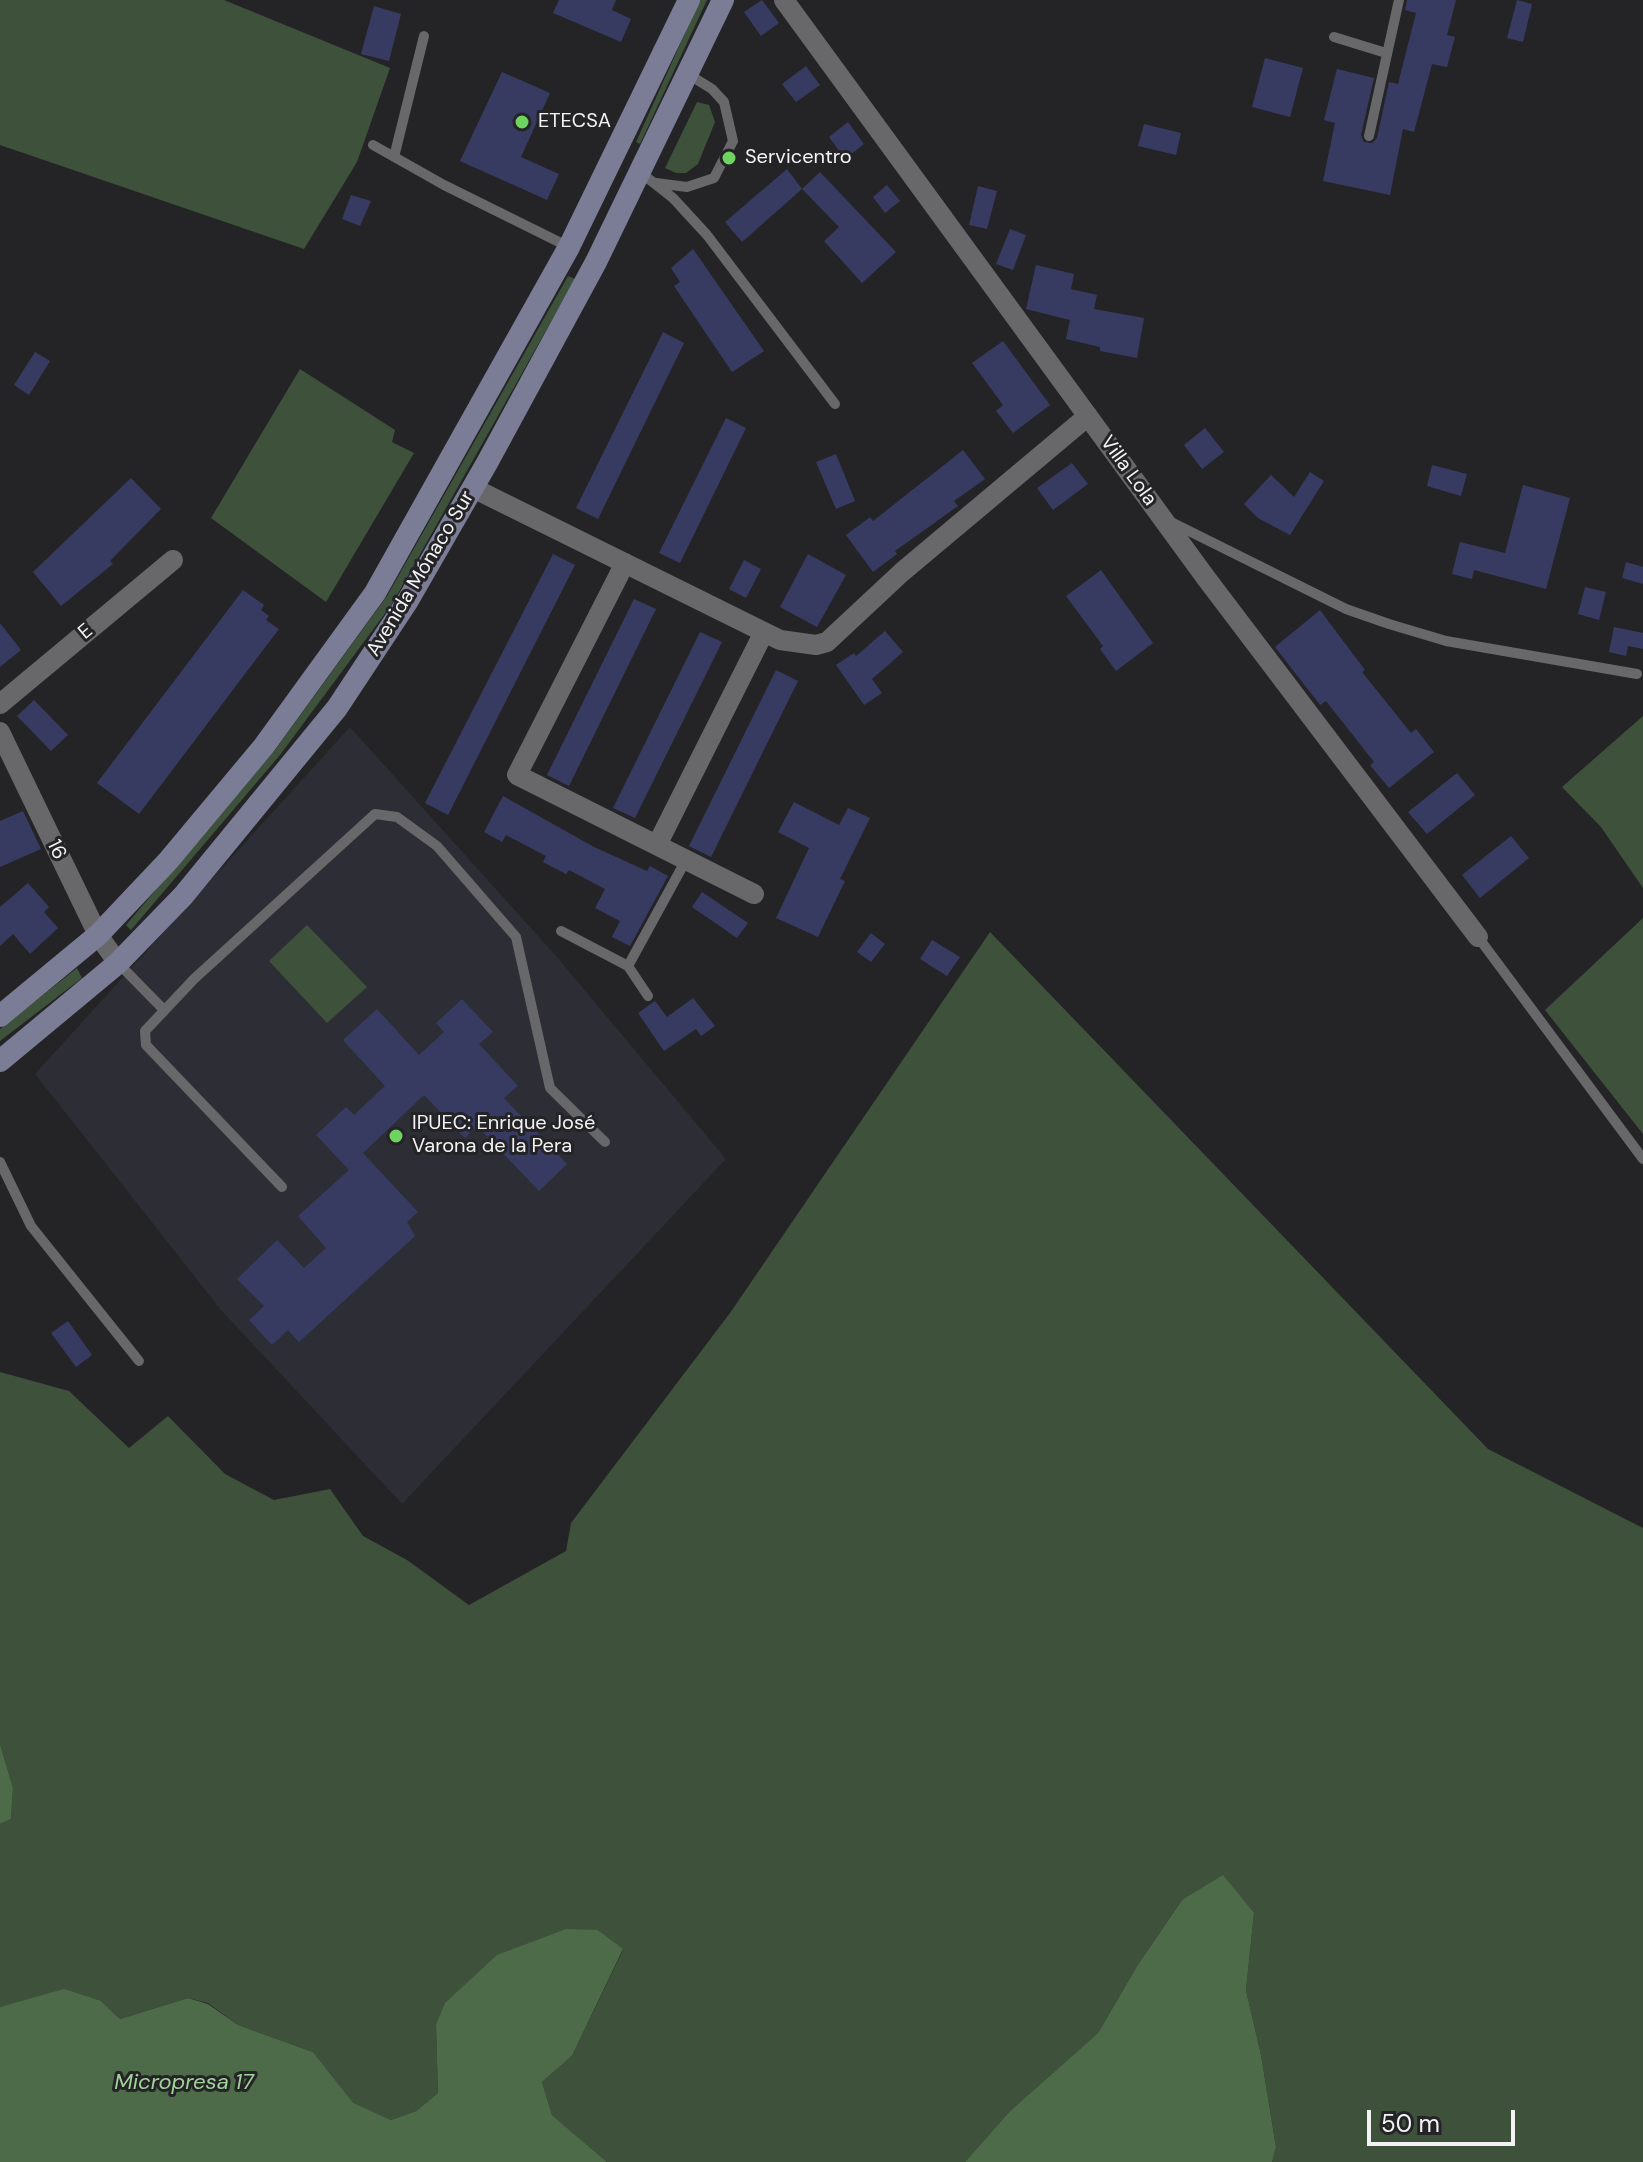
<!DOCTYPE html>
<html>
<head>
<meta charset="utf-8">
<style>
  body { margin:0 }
  #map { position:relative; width:1643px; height:2162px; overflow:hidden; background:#242427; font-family:"DM Sans",sans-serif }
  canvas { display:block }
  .scale { position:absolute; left:1367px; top:2110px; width:148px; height:36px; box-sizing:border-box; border:4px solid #f3f3f5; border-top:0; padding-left:10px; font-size:24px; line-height:28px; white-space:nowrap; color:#f3f3f5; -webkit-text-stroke:6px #242427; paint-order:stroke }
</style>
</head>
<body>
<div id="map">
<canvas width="1643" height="2162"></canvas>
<div class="scale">50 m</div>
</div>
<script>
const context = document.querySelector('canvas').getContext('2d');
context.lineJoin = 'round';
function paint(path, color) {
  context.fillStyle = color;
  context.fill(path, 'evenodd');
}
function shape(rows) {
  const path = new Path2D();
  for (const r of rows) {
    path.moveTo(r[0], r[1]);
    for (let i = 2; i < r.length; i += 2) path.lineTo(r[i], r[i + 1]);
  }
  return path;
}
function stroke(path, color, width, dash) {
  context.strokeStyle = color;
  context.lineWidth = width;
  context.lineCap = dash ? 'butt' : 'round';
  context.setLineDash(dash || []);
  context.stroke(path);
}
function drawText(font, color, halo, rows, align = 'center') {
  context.font = font + ' "DM Sans",sans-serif';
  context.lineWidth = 6;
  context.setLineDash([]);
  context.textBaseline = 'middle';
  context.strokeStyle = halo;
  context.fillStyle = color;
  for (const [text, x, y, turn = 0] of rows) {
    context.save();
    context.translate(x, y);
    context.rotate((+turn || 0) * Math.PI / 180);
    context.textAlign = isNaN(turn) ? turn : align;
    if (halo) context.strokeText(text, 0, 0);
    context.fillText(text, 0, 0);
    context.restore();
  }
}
paint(shape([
  [350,727,557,957,726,1159,402,1504,221,1310,35,1074]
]), '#2c2d35');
paint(shape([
  [0,0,224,0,390,68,357,162,304,249,0,145],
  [700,0,707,0,640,144,636,142],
  [697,102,709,105,715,122,698,164,686,173,676,173,665,168],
  [568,276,575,279,392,604,280,755,131,930,126,925,275,750,387,596],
  [300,369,395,430,392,442,414,453,326,602,211,518],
  [1643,716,1643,888,1601,827,1562,787],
  [1643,918,1643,1134,1545,1010],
  [307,925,367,987,327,1023,269,961],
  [990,932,1488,1449,1643,1528,1643,2162,1272,2162,1276,2147,1261,2055,1246,1990,1254,1913,1182,1900,1137,1966,1098,2033,1010,2111,965,2162,607,2162,552,2115,542,2082,572,2056,623,1950,598,1930,436,2025,438,2093,416,2111,391,2120,353,2104,313,2052,238,2025,208,2003,188,1998,120,2019,101,2001,25,2002,0,2007,0,1824,11,1819,13,1788,0,1744,0,1372,69,1391,129,1448,168,1416,225,1474,274,1500,330,1489,363,1536,407,1560,469,1605,566,1551,571,1523,730,1313],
  [77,968,82,978,0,1041,0,1029]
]), '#3e513b');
paint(shape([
  [0,1744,13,1788,11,1819,0,1824],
  [1223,1875,1254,1913,1246,1990,1261,2055,1276,2147,1272,2162,965,2162,1010,2111,1098,2033,1137,1966,1182,1900],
  [566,1929,598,1930,623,1949,572,2056,542,2082,552,2115,607,2162,0,2162,0,2007,64,1989,101,2001,120,2019,188,1998,208,2004,238,2025,313,2052,353,2103,391,2120,416,2111,438,2093,436,2025,445,2003,497,1955]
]), '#4d6b49');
paint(shape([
  [559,0,616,0,612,10,631,19,621,42,553,13],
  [762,0,779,23,761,36,744,12],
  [1407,0,1456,0,1447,35,1455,37,1447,67,1432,64,1414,132,1403,129,1390,195,1323,181,1335,123,1324,120,1337,69,1374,78,1361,135,1364,142,1372,143,1377,138,1389,82,1398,84,1416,13,1405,10],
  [1517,0,1532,4,1523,42,1507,38],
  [374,6,401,14,389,61,361,54],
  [1265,58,1303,68,1290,117,1252,107],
  [806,66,820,85,796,102,782,84],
  [502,72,550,93,521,157,559,174,547,200,460,161],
  [848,122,864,144,845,159,829,137],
  [1144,124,1181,133,1176,155,1138,146],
  [787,169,802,189,742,242,725,222],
  [820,172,896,252,862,283,824,241,839,227,802,189],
  [887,185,900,201,885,213,873,197],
  [978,186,997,191,987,229,969,225],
  [351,195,371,201,360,226,342,219],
  [1010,229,1026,235,1013,270,996,264],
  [693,249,764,351,732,372,674,286,680,282,671,268],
  [1036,265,1074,274,1071,289,1097,295,1094,309,1144,318,1137,358,1100,351,1100,347,1066,339,1070,320,1026,309],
  [663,332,684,343,598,519,576,508],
  [1003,341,1050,405,1013,433,996,411,1003,405,972,363],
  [35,352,50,361,29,395,14,385],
  [726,418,746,428,680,563,659,553],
  [1205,428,1224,452,1202,469,1184,445],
  [963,450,985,479,954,501,958,506,895,551,897,554,873,572,846,535,870,517,873,521],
  [836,454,855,501,836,509,816,462],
  [1072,463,1088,484,1053,510,1037,488],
  [1432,465,1467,474,1461,496,1427,486],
  [1310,472,1324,481,1290,535,1258,518,1244,504,1271,475,1294,497],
  [131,478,161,509,110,561,113,564,61,606,33,572],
  [1523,485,1570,498,1546,589,1474,570,1472,579,1452,574,1460,542,1505,553],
  [553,554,575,565,448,815,425,803],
  [808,554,846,575,817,627,780,607],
  [744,560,761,569,746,598,729,589],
  [1626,562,1643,567,1643,584,1622,578],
  [1101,570,1153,643,1116,671,1100,649,1103,646,1066,596],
  [1585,587,1606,592,1599,620,1578,614],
  [243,590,264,605,261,610,269,616,266,620,279,629,139,814,97,783],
  [634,599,656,609,569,786,547,775],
  [1320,610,1365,670,1362,672,1411,733,1416,729,1434,752,1389,788,1370,765,1374,762,1326,701,1320,705,1275,647],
  [0,623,21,650,0,667],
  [1614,627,1643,633,1643,649,1628,646,1626,656,1609,652],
  [885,631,903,652,872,679,882,693,864,705,836,665,854,653,856,656],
  [700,632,722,642,635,818,613,808],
  [776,670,798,681,711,857,689,846],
  [34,700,68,735,51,751,17,716],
  [1457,773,1475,795,1427,834,1408,812],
  [503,796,594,847,647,871,650,866,668,876,630,946,612,937,620,921,595,908,605,889,569,870,566,874,543,862,546,856,506,835,502,842,484,832],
  [794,802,839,825,848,808,870,818,840,879,845,881,818,937,776,918,809,848,778,832],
  [23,811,41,849,0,867,0,821],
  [1511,836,1529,858,1480,898,1462,875],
  [28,883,49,907,44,912,58,928,30,954,13,934,0,946,0,907],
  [702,892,748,923,737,938,692,907],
  [871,933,885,944,871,962,857,952],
  [932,940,960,957,947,976,920,959],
  [693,998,715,1026,701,1036,696,1029,664,1051,638,1013,655,1001,667,1017],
  [462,999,493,1032,479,1044,518,1086,504,1098,567,1164,539,1191,477,1126,465,1138,424,1095,363,1153,418,1212,407,1222,415,1236,299,1342,288,1330,272,1345,249,1320,264,1306,237,1279,277,1240,304,1268,326,1248,298,1216,349,1170,316,1135,346,1107,354,1115,385,1086,343,1040,377,1009,419,1055,444,1032,436,1023],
  [68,1321,92,1355,76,1367,51,1333]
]), '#383b61');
stroke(shape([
  [1334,37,1386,53],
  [1369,136,1399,0],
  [373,145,444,185,569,247],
  [394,157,424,36],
  [640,172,673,198,707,235,835,404],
  [656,183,687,187,714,178,733,141,724,102,712,89,688,74],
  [1171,522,1346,609,1389,624,1446,641,1637,674],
  [561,931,628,966,648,996],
  [1478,937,1643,1159],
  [118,963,164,1010],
  [628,966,686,860],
  [0,1162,31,1226,139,1361],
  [282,1187,146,1045,145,1031,194,979,375,814,397,817,437,846,516,937,550,1088,605,1142]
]), '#68686b', 10);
stroke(shape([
  [784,0,1206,578,1478,937],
  [473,488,780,640,816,645,827,642,902,572,1088,416],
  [625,563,517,775,754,894],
  [0,704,173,560],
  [0,732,98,935,118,963],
  [657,845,764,632]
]), '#68686b', 20);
stroke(shape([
  [0,1016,98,935,168,861,264,746,375,593,569,247,689,0],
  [0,1061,118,963,183,896,337,708,407,602,487,463,596,262,723,0]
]), '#7b7d97', 22);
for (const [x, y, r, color] of [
  [522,122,8,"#6ed361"],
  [729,158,8,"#6ed361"],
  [396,1136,8,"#6ed361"]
]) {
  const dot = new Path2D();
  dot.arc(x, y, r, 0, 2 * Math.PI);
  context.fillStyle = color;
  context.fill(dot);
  stroke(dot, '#242427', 3);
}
drawText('20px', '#f3f3f5', '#242427', [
  ["ETECSA",538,122],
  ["Servicentro",745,158],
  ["IPUEC: Enrique José",412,1124],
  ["Varona de la Pera",412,1147]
], 'left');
drawText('20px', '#f3f3f5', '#242427', [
  ["Villa Lola",1128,471,54],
  ["Avenida Mónaco Sur",421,574,-59],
  ["E",86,632,-40],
  ["16",56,850,64]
]);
drawText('italic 22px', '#a0d299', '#242427', [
  ["Micropresa 17",184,2083]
]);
</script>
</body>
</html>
